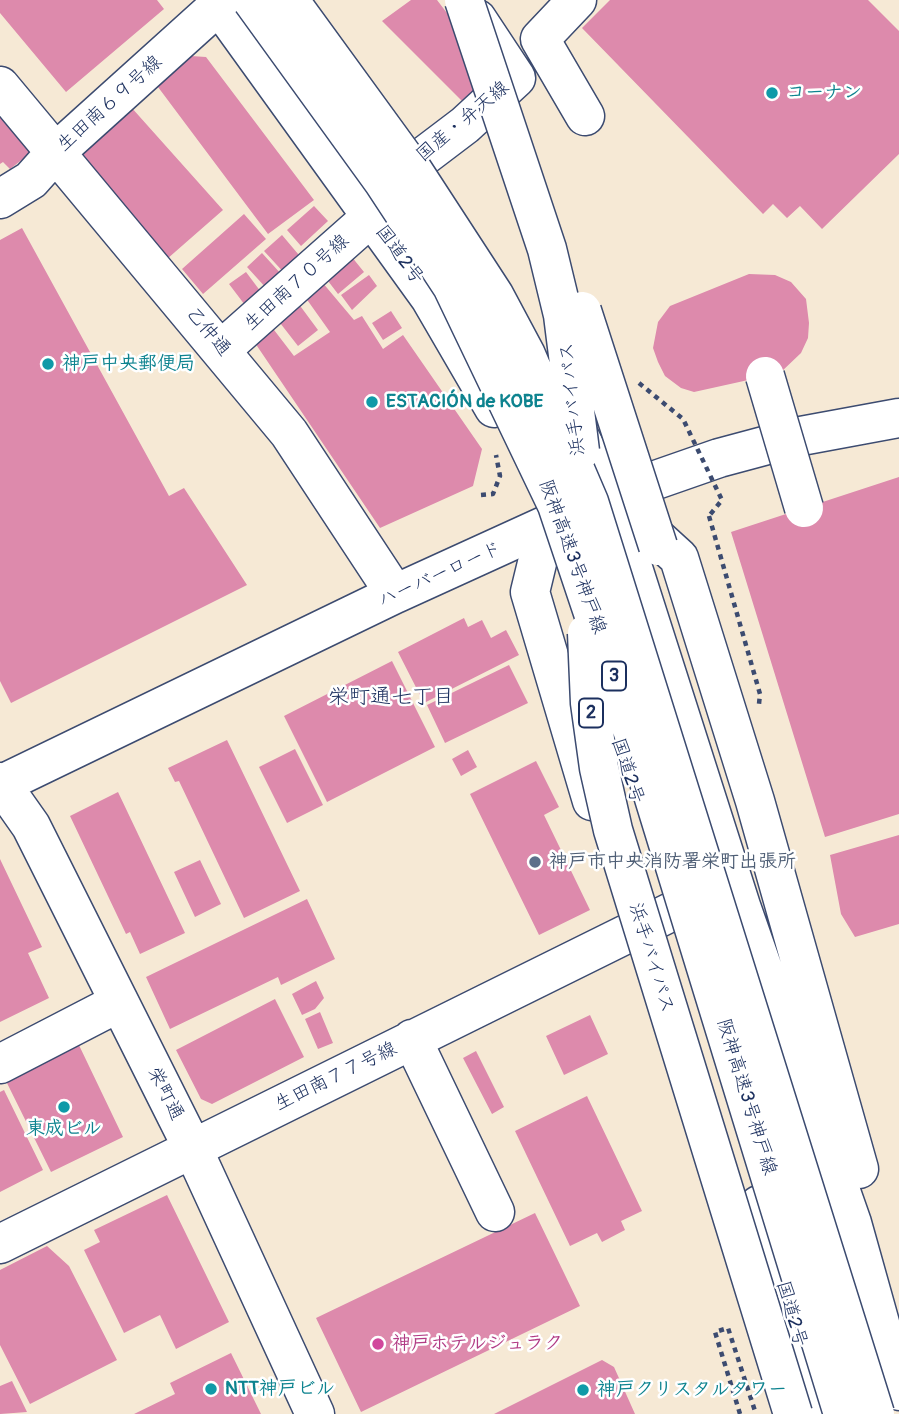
<!DOCTYPE html>
<html>
<head>
<meta charset="utf-8">
<style>
  body { margin:0 }
  canvas { display:block; background:#f6e9d5 }
</style>
</head>
<body>
<canvas width="899" height="1414"></canvas>
<script>
const context = document.querySelector('canvas').getContext('2d');
context.lineJoin = 'round';
function paint(path, color) {
  context.fillStyle = color;
  context.fill(path, 'evenodd');
}
function shape(rows) {
  const path = new Path2D();
  for (const r of rows) {
    path.moveTo(r[0], r[1]);
    for (let i = 2; i < r.length; i += 2) path.lineTo(r[i], r[i + 1]);
  }
  return path;
}
function stroke(path, color, width, dash) {
  context.strokeStyle = color;
  context.lineWidth = width;
  context.lineCap = dash ? 'butt' : 'round';
  context.setLineDash(dash || []);
  context.stroke(path);
}
function drawText(font, color, halo, rows, align = 'center') {
  context.font = font + ' Pangolin,"Klee One",sans-serif';
  context.lineWidth = 5;
  context.setLineDash([]);
  context.textBaseline = 'middle';
  context.strokeStyle = halo;
  context.fillStyle = color;
  for (const [text, x, y, turn = 0] of rows) {
    context.save();
    context.translate(x, y);
    context.rotate((+turn || 0) * Math.PI / 180);
    context.textAlign = isNaN(turn) ? turn : align;
    if (halo) context.strokeText(text, 0, 0);
    context.fillText(text, 0, 0);
    context.restore();
  }
}
paint(shape([
  [0,0,157,0,164,9,66,92,0,13],
  [411,0,437,0,495,76,462,101,382,21],
  [610,0,868,0,899,31,899,154,822,229,800,206,787,218,773,204,763,214,582,28],
  [191,56,206,57,314,200,268,234,155,83],
  [131,107,223,210,167,259,76,156],
  [0,111,33,151,10,169,3,162,0,164],
  [314,206,328,221,301,246,287,230],
  [244,214,266,239,203,294,182,269],
  [22,228,169,496,184,488,247,585,11,703,0,681,0,240],
  [282,235,304,261,287,276,264,251],
  [347,251,364,272,338,294,325,277],
  [262,253,282,275,267,289,247,267],
  [246,272,267,300,251,313,229,284],
  [749,274,775,275,791,282,806,299,809,323,808,338,801,353,780,373,694,392,681,388,665,376,658,362,653,348,658,322,670,306],
  [369,275,377,286,352,310,341,295],
  [322,282,354,320,362,316,383,349,403,335,482,449,473,486,380,528,253,340,271,326,294,356,330,332,303,294],
  [298,303,318,330,298,346,277,319],
  [391,311,402,328,383,340,372,323],
  [899,477,899,814,825,837,731,532],
  [464,618,468,627,482,620,491,638,506,630,519,655,424,703,398,652],
  [392,661,435,747,327,802,284,716],
  [509,665,528,703,445,743,427,705],
  [227,740,300,891,244,918,179,781,175,782,168,768],
  [295,749,323,805,287,823,259,767],
  [468,750,477,767,461,776,452,759],
  [536,761,559,807,544,815,590,910,539,935,470,794],
  [118,792,185,933,140,954,130,932,126,934,70,816],
  [899,835,899,924,855,937,841,914,830,855],
  [0,859,42,947,28,953,49,998,0,1022],
  [200,860,221,904,195,917,174,872],
  [307,899,335,959,281,985,278,977,170,1029,146,977],
  [316,981,324,998,315,1009,302,1015,292,994],
  [275,999,304,1057,212,1104,201,1099,176,1050],
  [320,1012,333,1043,318,1049,305,1019],
  [590,1015,608,1054,564,1075,546,1036],
  [77,1041,123,1137,51,1172,4,1077],
  [476,1051,504,1107,492,1114,463,1058],
  [4,1090,43,1170,0,1192,0,1092],
  [587,1096,642,1211,621,1221,625,1230,602,1242,597,1233,570,1246,515,1131],
  [167,1195,229,1322,176,1349,160,1315,124,1333,84,1250,100,1242,94,1230],
  [535,1213,580,1306,361,1412,316,1318],
  [47,1246,69,1266,117,1360,30,1404,0,1345,0,1270],
  [231,1353,261,1414,134,1414,175,1394,170,1383],
  [602,1360,614,1367,635,1414,494,1414],
  [12,1381,27,1412,0,1414,0,1386]
]), '#dd8aac');
const minor = shape([
  [577,0,540,39,585,116],
  [0,86,289,433,395,594],
  [403,172,465,125,516,78,477,19],
  [0,199,31,180,56,152,219,5],
  [222,349,371,217],
  [0,782,31,826,192,1147,315,1414],
  [0,785,395,594,610,496,719,458,801,436,899,418],
  [412,1039,495,1212],
  [0,1064,118,1003],
  [0,1244,673,911]
]);
const highway = shape([
  [215,0,430,298,494,408],
  [569,416,610,496,741,906,852,1223,899,1391],
  [635,518,679,558,755,801,859,1169],
  [546,526,530,592,592,801],
  [759,1205,821,1414]
]);
stroke(minor, '#3c4b70', 41);
stroke(highway, '#3c4b70', 41);
stroke(shape([
  [481,495,493,494,500,476,496,455],
  [709,516,760,694,759,704],
  [740,1414,715,1332,728,1328,755,1411]
]), '#3c4b70', 4.5, [5, 5]);
stroke(minor, '#fff', 38);
stroke(highway, '#fff', 38);
const minorBridge = shape([
  [765,376,804,508]
]);
const highwayBridge = shape([
  [252,0,383,181,452,286,557,505,642,759,843,1414],
  [289,0,412,169,494,295,526,355,589,502,875,1414],
  [464,0,547,249,563,315,580,451],
  [582,311,658,546],
  [587,633,590,703,599,768,613,830,793,1414]
]);
stroke(minorBridge, '#3c4b70', 41, []);
stroke(highwayBridge, '#3c4b70', 41, []);
stroke(shape([
  [639,383,683,419,722,500,709,516]
]), '#3c4b70', 4.5, [5, 5]);
stroke(minorBridge, '#fff', 38);
stroke(highwayBridge, '#fff', 38);
for (const [x, y, r, color] of [
  [772,93,7,"#0f9aa8"],
  [48,364,7,"#0f9aa8"],
  [372,402,7,"#0f9aa8"],
  [535,862,7,"#5c6f8a"],
  [64,1107,7,"#0f9aa8"],
  [378,1344,7,"#d1479c"],
  [211,1389,7,"#0f9aa8"],
  [583,1390,7,"#0f9aa8"]
]) {
  const dot = new Path2D();
  dot.arc(x, y, r, 0, 2 * Math.PI);
  context.fillStyle = color;
  context.fill(dot);
  stroke(dot, '#fff', 2.5);
}
for (const [x, y, w] of [
  [614,676,24],
  [591,713,24]
]) {
  const box = new Path2D();
  box.roundRect(x - w / 2, y - 14.5, w, 29, 5);
  context.fillStyle = '#fff';
  context.fill(box);
  stroke(box, '#1b2f5e', 2);
}
drawText('bold 18px', '#1b2f5e', null, [
  ["3",614,676],
  ["2",591,713]
]);
drawText('bold 19px', '#0d838f', '#fff', [
  ["コーナン",786,93],
  ["神戸中央郵便局",62,364],
  ["ESTACIÓN de KOBE",386,402],
  ["東成ビル",64,1129,"center"],
  ["NTT神戸ビル",225,1389],
  ["神戸クリスタルタワー",597,1390]
], 'left');
drawText('19px', '#1b2f5e', '#fff', [
  ["生田南６９号線",110,104,-42],
  ["国産・弁天線",463,122,-40],
  ["国道2号",399,255,54],
  ["生田南７０号線",297,283,-42],
  ["乙仲通",208,332,50],
  ["浜手バイパス",573,399,-96],
  ["阪神高速3号神戸線",572,557,70],
  ["ハーバーロード",440,575,-24],
  ["国道2号",627,771,72],
  ["浜手バイパス",651,958,73],
  ["生田南７７号線",336,1077,-26],
  ["栄町通",165,1094,63],
  ["阪神高速3号神戸線",746,1097,73],
  ["国道2号",791,1314,74]
]);
drawText('bold 19px', '#4e5e75', '#fff', [
  ["神戸市中央消防署栄町出張所",549,862]
], 'left');
drawText('bold 19px', '#b23c85', '#fff', [
  ["神戸ホテルジュラク",392,1344]
], 'left');
drawText('21px', '#1b2f5e', '#fff', [
  ["栄町通七丁目",391,698]
]);
</script>
</body>
</html>
